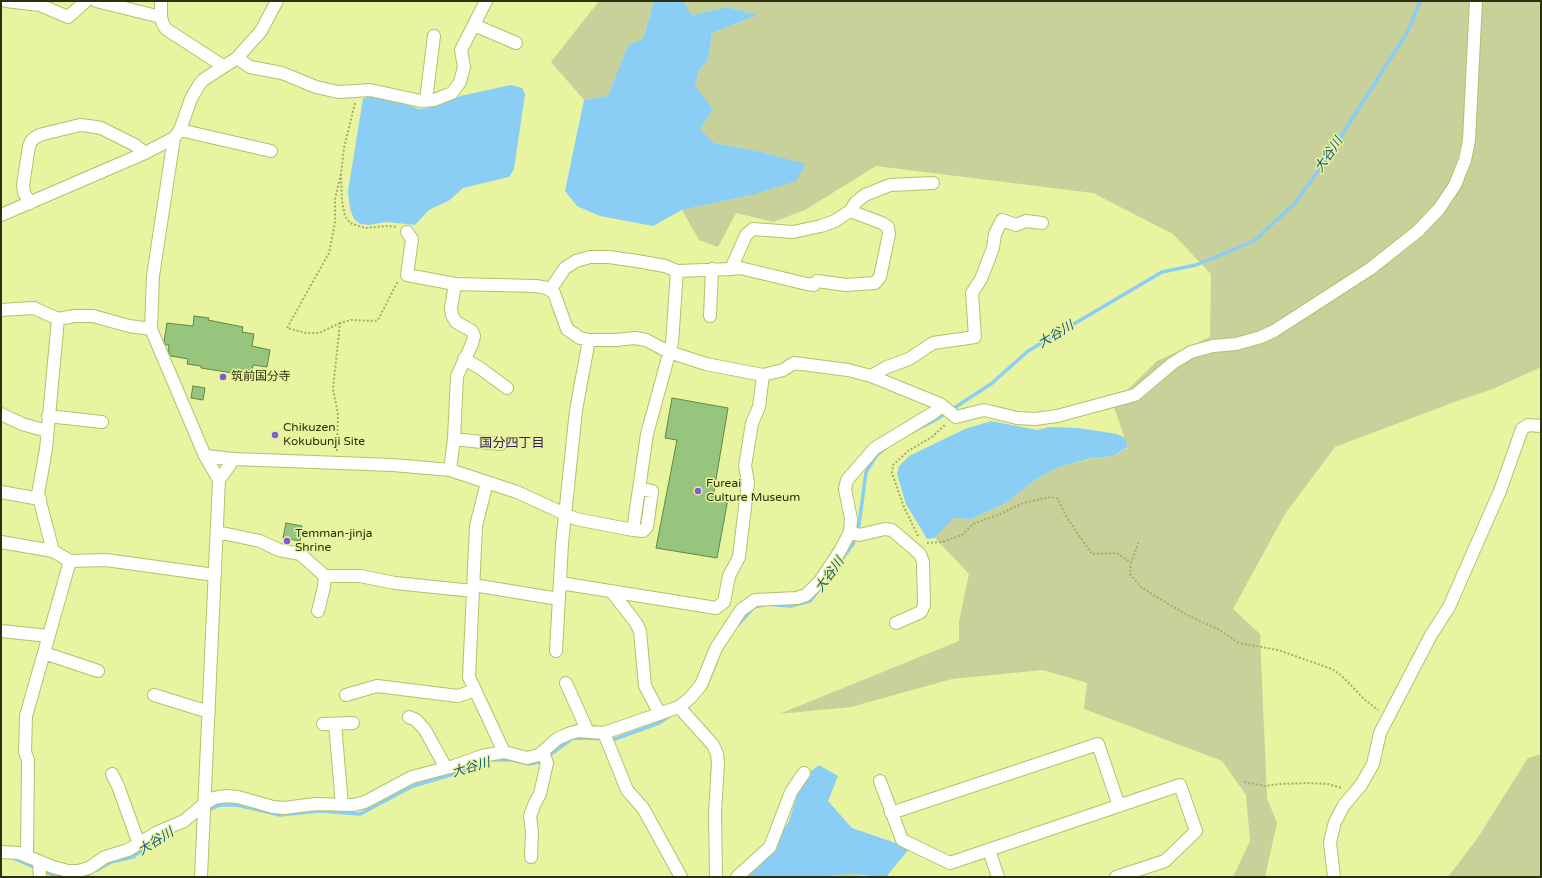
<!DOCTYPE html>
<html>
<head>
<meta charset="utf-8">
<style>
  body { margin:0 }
  #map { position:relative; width:1542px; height:878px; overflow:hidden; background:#e8f49f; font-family:"Varela Round",sans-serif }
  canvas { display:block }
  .frame { position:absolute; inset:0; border:2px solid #2c300d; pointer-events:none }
</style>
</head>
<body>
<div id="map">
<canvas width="1542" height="878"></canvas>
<div class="frame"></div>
</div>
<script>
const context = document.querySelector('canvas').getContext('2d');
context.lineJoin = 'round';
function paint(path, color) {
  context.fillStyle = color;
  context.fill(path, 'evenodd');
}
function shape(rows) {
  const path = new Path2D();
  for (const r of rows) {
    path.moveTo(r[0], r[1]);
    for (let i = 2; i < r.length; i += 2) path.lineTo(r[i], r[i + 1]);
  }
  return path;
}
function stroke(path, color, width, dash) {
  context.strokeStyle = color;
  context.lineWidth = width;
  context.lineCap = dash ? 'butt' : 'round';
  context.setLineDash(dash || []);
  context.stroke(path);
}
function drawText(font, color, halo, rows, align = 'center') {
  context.font = font + ' "Varela Round","Noto Sans JP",sans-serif';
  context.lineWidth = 3;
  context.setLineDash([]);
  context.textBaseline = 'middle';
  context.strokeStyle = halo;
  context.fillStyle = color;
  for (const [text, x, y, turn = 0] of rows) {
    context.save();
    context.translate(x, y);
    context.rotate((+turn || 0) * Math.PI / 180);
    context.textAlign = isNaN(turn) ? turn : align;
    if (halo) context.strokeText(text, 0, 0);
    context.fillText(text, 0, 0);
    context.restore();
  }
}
paint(shape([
  [599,1,654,1,643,39,628,45,608,97,584,100,551,62],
  [683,1,1541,1,1541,367,1495,388,1449,404,1335,447,1285,514,1233,609,1260,634,1267,798,1277,823,1265,877,1233,877,1250,841,1246,795,1222,761,1084,709,1087,683,1043,670,952,679,851,707,779,714,959,641,959,621,969,574,935,538,954,518,971,519,1006,503,1038,478,1059,467,1094,458,1113,456,1128,448,1113,404,1157,361,1210,337,1211,274,1173,234,1093,193,876,166,805,210,773,222,736,213,718,247,699,240,682,210,752,195,805,164,762,152,714,143,699,129,695,86,699,70,708,61,712,33,758,15,727,7,692,15],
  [1541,754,1541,877,1448,877,1477,839,1528,758],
  [849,874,869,877,815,877]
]), '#c8d199');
paint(shape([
  [654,1,683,1,692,15,727,7,758,15,712,33,708,61,699,70,695,86,713,109,700,129,714,143,762,152,806,164,796,181,752,195,682,210,653,226,600,216,577,206,565,191,584,100,608,96,628,45,643,39],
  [511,85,522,88,525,94,514,169,509,177,463,188,450,200,429,210,415,225,386,222,369,225,360,224,354,219,350,209,348,191,363,99,369,96,384,97,419,109,428,108,460,96],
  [991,421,1037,430,1049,427,1078,428,1117,434,1125,438,1128,447,1113,456,1092,458,1059,467,1038,478,1006,503,971,519,954,518,935,538,927,539,906,504,897,474,899,466,909,456,965,429],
  [819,765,838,776,828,801,852,828,910,848,886,877,849,874,815,877,746,877,766,858,789,821,802,778]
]), '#8acef6');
stroke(shape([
  [912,432,937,419,991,384,1028,351,1162,272,1196,265,1254,241,1295,203,1329,156,1333,149,1408,31,1420,1],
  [842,559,853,544,859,525,866,472,877,455,888,446],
  [776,605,791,606,810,601,822,586],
  [737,626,754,607,764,605],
  [706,686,716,663],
  [207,811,220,805,237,805,280,815,320,811,360,814,413,786,467,770,488,760,511,760,529,764,540,762,573,738,615,739,659,723,671,715],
  [13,858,36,868],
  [42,870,52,875,66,877],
  [97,870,111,862,133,857,153,842],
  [82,877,91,873]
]), '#8acef6', 3.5);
const building = shape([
  [194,316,209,318,208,320,243,327,242,332,254,334,252,346,270,350,267,367,253,365,251,376,201,368,201,366,187,364,188,359,171,356,168,350,169,345,166,345,164,341,167,323,193,326,194,316],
  [193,386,205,388,203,400,191,398,193,386],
  [672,398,728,408,713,497,728,499,717,558,656,548,677,440,665,438,672,398],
  [286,523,302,526,300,541,283,538,286,523]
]);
paint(building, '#97c57e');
stroke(building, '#5e8944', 1);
const minor = shape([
  [6,1,40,5,68,17,86,1],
  [96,1,161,17,163,24,166,29,223,66],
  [161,17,161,1],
  [474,25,516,43],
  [237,58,250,67,282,73,316,87,338,92,370,90,421,101,434,100,452,93,460,82,464,67,461,50,486,1],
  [426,100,434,36],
  [180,130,271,151],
  [174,138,153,276,151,329,205,456,219,480,201,877],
  [30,203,24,193,23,185,29,146,32,140,39,135,80,125,89,126,101,128,135,145,145,153],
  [850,211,856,202,865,195,890,185,933,183],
  [1,215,145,153,174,138,180,130,191,99,199,85,203,80,237,58,261,31,277,1],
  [407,232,412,239,407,275,455,284,536,286,547,288,554,293,567,329,580,338,589,340,616,340,635,338,646,340,669,352,706,364,763,375,783,370,794,363,848,370,871,376,940,404,956,417,984,410,1017,418,1035,419,1057,416,1135,395,1173,363,1191,352,1213,346,1236,344,1261,337,1274,331,1370,269,1418,231,1439,209,1455,185,1465,160,1469,140,1476,1],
  [550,290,565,268,576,261,590,257,609,257,637,261,665,266,677,271,731,269,740,268,807,284,814,285,817,281,846,285,875,283,880,277,889,234,888,227,882,223,850,211,835,221,821,226,793,232,753,229,746,235,731,269],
  [1,310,34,308,58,319,74,316,93,316,129,326,151,329],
  [710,316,712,269],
  [464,359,480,368,507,388],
  [871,376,887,367,909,359,933,343,975,337,972,293,981,279,993,248,995,234,1002,220,1016,225,1026,221,1042,223],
  [1,414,22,424,47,431],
  [48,416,102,422],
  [454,439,500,444],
  [205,456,234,459,393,465,450,470,517,492,576,519,633,530,647,434,672,343,677,271],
  [450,470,454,439,457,376,472,344,474,336,472,331,456,322,452,315,451,308,455,284],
  [219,480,234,459],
  [487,482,476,526,469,677,504,752],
  [1,492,40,499],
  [633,530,643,531,647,527,652,491,639,489],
  [217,532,260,541,279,550,300,554,325,576],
  [850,532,859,535,885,529,892,530,920,554,923,562,924,605,921,612,896,623],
  [1,542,53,551,70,561,106,560,215,575],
  [53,551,38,494,46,449,58,319],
  [560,583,716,608,724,602,729,576,739,557,748,482,745,466,752,423,759,407,763,375],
  [473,585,559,599],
  [612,592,636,623,640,631,645,686,660,714],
  [318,611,324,587,325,576,360,576,395,583,473,591],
  [1,631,49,636],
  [556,651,562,544,576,410,589,340],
  [44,653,98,671],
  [566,683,588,732],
  [154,695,209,712],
  [346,695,377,686,458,696,475,690],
  [679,707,713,745,717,754,718,763,715,813,716,877],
  [409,717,416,720,425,730,446,768],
  [323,724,353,723],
  [335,724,342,805],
  [604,733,627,790,643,808,681,877],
  [112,774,118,786,139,844],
  [880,781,902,840,950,863,1180,785,1196,831,1165,861,1116,877],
  [891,813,1098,744,1119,806],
  [989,850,998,877],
  [1,852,19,853,53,867,68,871,78,871,89,868,105,857,128,850,158,832,184,821,204,804,214,798,226,796,238,797,273,807,284,808,316,804,353,805,365,802,412,777,454,766,482,756,504,752,527,758,539,755,557,739,568,734,578,731,604,733,679,707,690,698,701,685,716,648,741,610,755,600,797,598,806,595,820,581,840,551,850,532,851,519,845,489,847,480,875,448,933,413,938,409,940,404],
  [27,856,28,760,25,752,26,716,70,561],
  [531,857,532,832,530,816,535,803,540,794,547,763,543,752],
  [39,861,40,877],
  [737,877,770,847,791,792,804,773],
  [1334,877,1330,842,1335,822,1344,805,1361,785,1373,764,1380,733,1431,635,1449,607,1500,491,1522,429,1528,425,1541,426]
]);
stroke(minor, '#b5c06d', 14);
stroke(shape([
  [355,103,344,148,341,174,342,201,345,216,350,223,365,228,387,226,397,227],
  [340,323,319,333,306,333,287,328,329,253,335,222,335,199,341,174],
  [337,451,338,414,333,389,340,323,351,320,374,321,378,320,398,281],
  [918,536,903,505,892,473,893,465,908,451,932,437,946,424],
  [927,543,942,542,962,535,973,524,1000,514,1023,503,1051,497,1058,499,1067,518,1092,554,1117,553,1131,563,1130,574,1141,587,1155,596,1189,616,1218,629,1239,643,1278,650,1332,669,1342,676,1365,700,1378,710],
  [1131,563,1139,541],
  [1244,782,1265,786,1279,784,1309,783,1328,784,1342,788]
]), '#a5ae6b', 2, [2, 2]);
stroke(minor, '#fff', 12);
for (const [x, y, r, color] of [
  [223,377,4,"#825ad4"],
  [275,435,4,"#825ad4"],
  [698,491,4,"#825ad4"],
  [287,541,4,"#825ad4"]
]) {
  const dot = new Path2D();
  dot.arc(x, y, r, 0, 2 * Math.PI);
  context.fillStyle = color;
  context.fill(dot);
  stroke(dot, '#e8f49f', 1.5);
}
drawText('12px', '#2c300d', '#e8f49f', [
  ["筑前国分寺",231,377],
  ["Chikuzen",283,428],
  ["Kokubunji Site",283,442],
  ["Fureai",706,484],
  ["Culture Museum",706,498],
  ["Temman-jinja",295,534],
  ["Shrine",295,548]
], 'left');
drawText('italic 13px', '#135879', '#e8f49f', [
  ["大谷川",1329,155,-56],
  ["大谷川",1056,335,-31],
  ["大谷川",830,575,-54],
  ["大谷川",471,768,-16],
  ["大谷川",156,842,-32]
]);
drawText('13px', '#34215b', '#e8f49f', [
  ["国分四丁目",512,444]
]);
</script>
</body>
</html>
